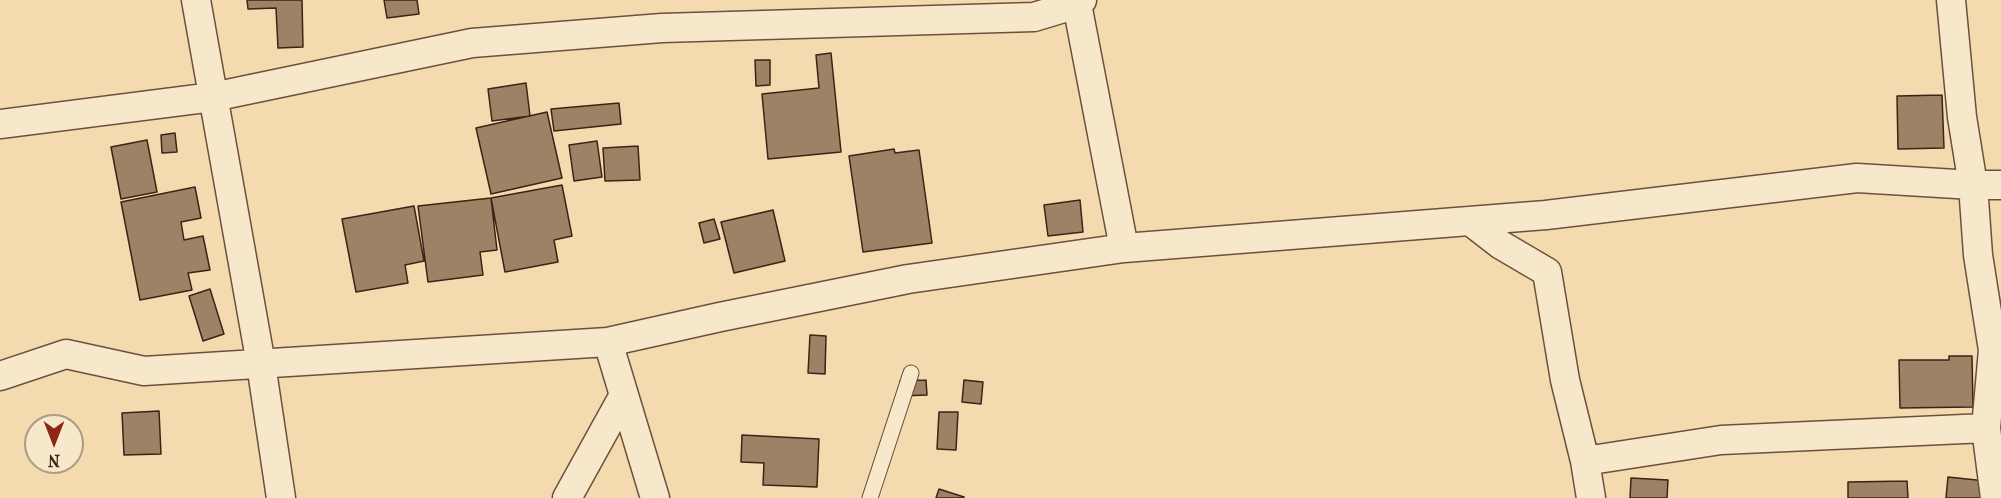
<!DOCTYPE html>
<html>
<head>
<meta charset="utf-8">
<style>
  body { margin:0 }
  #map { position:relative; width:2001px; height:498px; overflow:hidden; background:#f4dbaf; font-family:"IM FELL French Canon",serif }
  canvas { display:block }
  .north { position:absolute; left:24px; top:414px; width:60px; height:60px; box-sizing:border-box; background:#f8e8cb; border:2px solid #ae9983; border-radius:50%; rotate:180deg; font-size:16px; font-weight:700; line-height:24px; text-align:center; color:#3e2217 }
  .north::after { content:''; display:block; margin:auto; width:21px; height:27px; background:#8f2418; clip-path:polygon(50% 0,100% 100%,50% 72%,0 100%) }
</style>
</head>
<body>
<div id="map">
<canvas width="2001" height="498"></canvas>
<div class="north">N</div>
</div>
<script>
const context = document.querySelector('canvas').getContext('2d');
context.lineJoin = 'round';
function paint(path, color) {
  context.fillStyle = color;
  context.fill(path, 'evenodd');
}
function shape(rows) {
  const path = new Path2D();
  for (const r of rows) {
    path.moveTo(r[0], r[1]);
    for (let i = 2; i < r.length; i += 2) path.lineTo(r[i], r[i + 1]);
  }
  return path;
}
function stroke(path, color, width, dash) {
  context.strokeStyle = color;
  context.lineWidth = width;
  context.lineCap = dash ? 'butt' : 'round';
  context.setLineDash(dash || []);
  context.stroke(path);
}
const building = shape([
  [247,0,302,0,303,47,278,48,276,8,248,9,247,0],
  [384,0,417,0,419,14,387,18,384,0],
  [831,53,841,152,768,159,762,94,819,88,816,55,831,53],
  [755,60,770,60,770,85,756,86,755,60],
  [526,83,530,116,492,121,488,89,526,83],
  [1942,95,1944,148,1898,149,1897,96,1942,95],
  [619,103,621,124,554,131,551,109,619,103],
  [547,112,562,178,491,194,476,128,547,112],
  [175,133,177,152,162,153,161,135,175,133],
  [147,140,157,192,121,199,111,147,147,140],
  [597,141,602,177,574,181,569,145,597,141],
  [638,146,640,180,605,181,603,148,638,146],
  [894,149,895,153,919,150,932,243,863,252,849,156,894,149],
  [562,185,572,236,554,240,558,262,505,272,491,198,562,185],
  [195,187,201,218,181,222,184,240,203,236,210,270,188,273,192,290,140,300,121,202,195,187],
  [491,198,497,250,480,252,483,275,428,282,418,206,491,198],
  [1080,200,1083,232,1048,236,1044,205,1080,200],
  [414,206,424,261,405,265,408,283,356,292,342,219,414,206],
  [773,210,785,261,734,273,721,222,773,210],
  [714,219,720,239,704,243,699,223,714,219],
  [210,289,224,334,203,341,189,296,210,289],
  [810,335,826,336,825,374,808,373,810,335],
  [1949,356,1972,356,1973,407,1900,408,1899,360,1949,360,1949,356],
  [926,380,927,395,901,396,900,381,926,380],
  [964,380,983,382,981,404,962,402,964,380],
  [159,411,161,454,124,455,122,413,159,411],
  [939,412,958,412,956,450,937,449,939,412],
  [742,435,819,439,817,487,763,485,764,463,741,462,742,435],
  [1948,477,1986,481,1985,498,1946,498,1948,477],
  [1631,478,1668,480,1667,498,1630,498,1631,478],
  [1907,481,1908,498,1848,498,1848,482,1907,481],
  [939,489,964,497,964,498,936,498,939,489]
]);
paint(building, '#9d8266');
stroke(building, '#3e2217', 1.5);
const lane = shape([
  [870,498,911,373]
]);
const street = shape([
  [196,0,261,364,281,498],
  [1077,4,1124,248],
  [0,124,213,97,472,43,662,28,1034,17,1077,4,1082,0],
  [1470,221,1501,245,1547,272,1565,380,1585,461,1591,498],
  [608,342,655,498],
  [0,376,66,354,144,371,608,342,720,317,908,279,1124,248,1546,215,1857,178,1973,185,1962,117,1951,0],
  [1585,461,1721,440,1986,428],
  [567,498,624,395],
  [1995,498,1986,428,1993,350,1978,255,1973,185,2001,185]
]);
stroke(lane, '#6c503d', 17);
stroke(street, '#6c503d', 31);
stroke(lane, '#f8e8cb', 15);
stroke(street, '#f8e8cb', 28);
</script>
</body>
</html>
